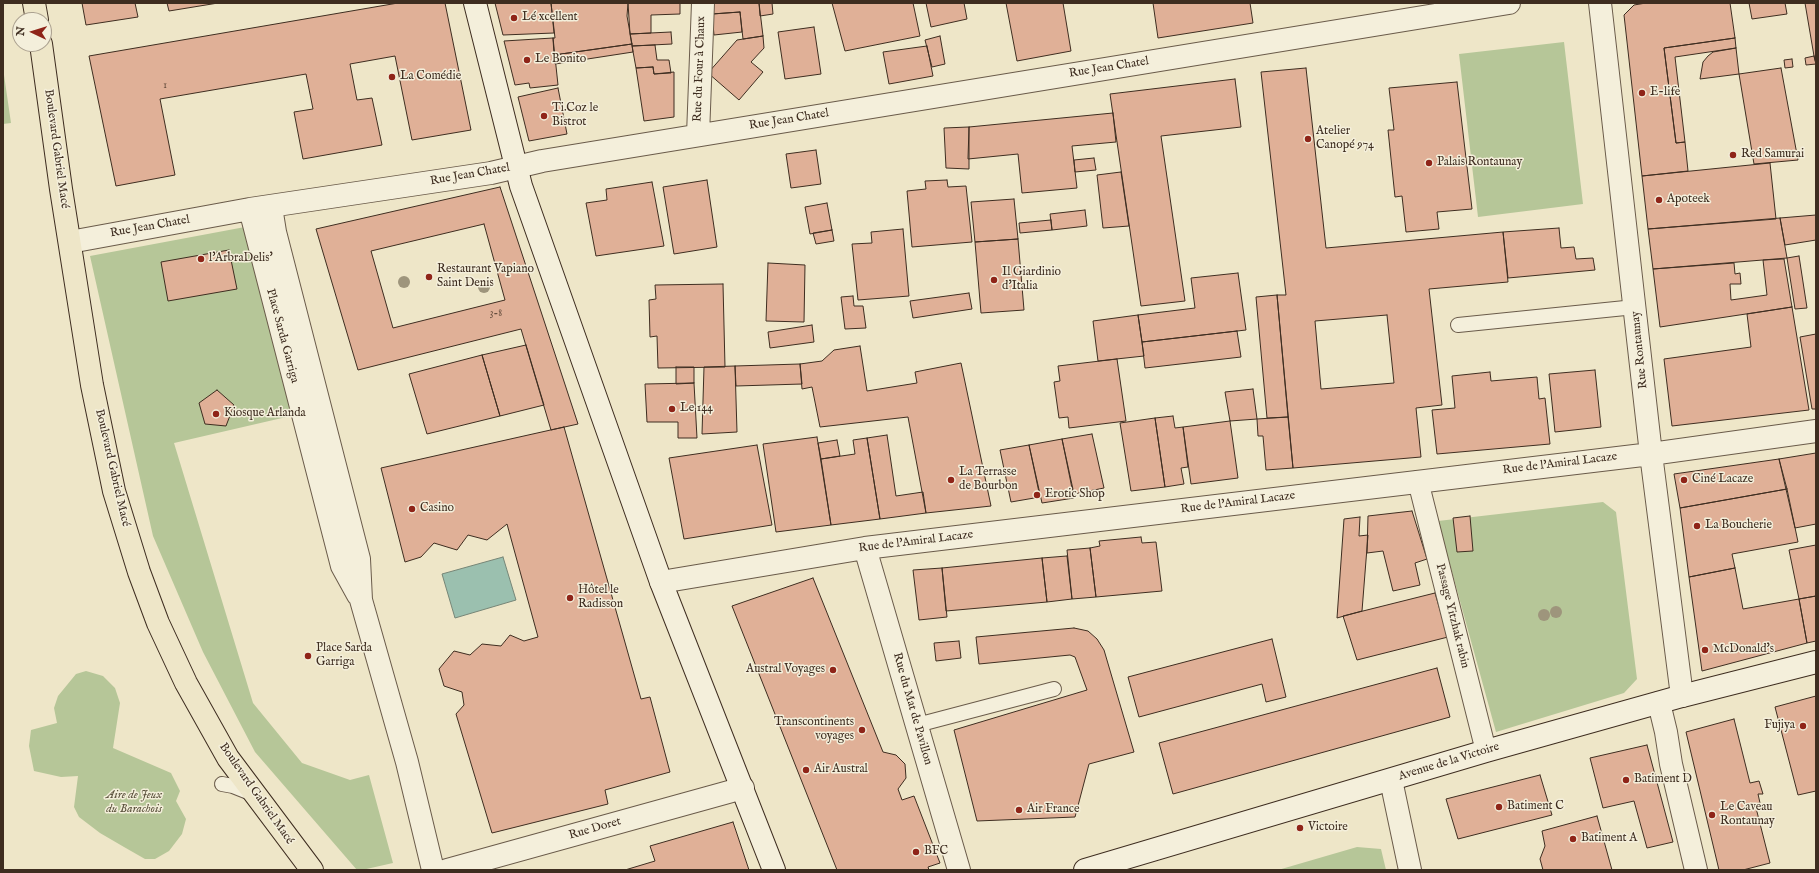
<!DOCTYPE html>
<html>
<head>
<meta charset="utf-8">
<style>
  body { margin:0 }
  #map { position:relative; width:1819px; height:873px; overflow:hidden; background:#eee6c8; font-family:"IM FELL English",serif }
  canvas { display:block }
  .frame { position:absolute; inset:0; border:4px solid #3e2d20; pointer-events:none }
  .north { position:absolute; left:12px; top:12px; width:40px; height:40px; box-sizing:border-box; background:#f4efdb; border:1px solid #aba190; border-radius:50%; rotate:274deg; font-size:11px; font-weight:700; line-height:16px; text-align:center; color:#3e2d20 }
  .north::after { content:''; display:block; margin:auto; width:14px; height:18px; background:#8f2418; clip-path:polygon(50% 0,100% 100%,50% 72%,0 100%) }
</style>
</head>
<body>
<div id="map">
<canvas width="1819" height="873"></canvas>
<div class="frame"></div>
<div class="north">N</div>
</div>
<script>
const context = document.querySelector('canvas').getContext('2d');
context.lineJoin = 'round';
function paint(path, color) {
  context.fillStyle = color;
  context.fill(path, 'evenodd');
}
function shape(rows) {
  const path = new Path2D();
  for (const r of rows) {
    path.moveTo(r[0], r[1]);
    for (let i = 2; i < r.length; i += 2) path.lineTo(r[i], r[i + 1]);
  }
  return path;
}
function stroke(path, color, width, dash) {
  context.strokeStyle = color;
  context.lineWidth = width;
  context.lineCap = dash ? 'butt' : 'round';
  context.setLineDash(dash || []);
  context.stroke(path);
}
function drawText(font, color, halo, rows, align = 'center') {
  context.font = font + ' "IM FELL English",serif';
  context.lineWidth = 3;
  context.setLineDash([]);
  context.textBaseline = 'middle';
  context.strokeStyle = halo;
  context.fillStyle = color;
  for (const [text, x, y, turn = 0] of rows) {
    context.save();
    context.translate(x, y);
    context.rotate((+turn || 0) * Math.PI / 180);
    context.textAlign = isNaN(turn) ? turn : align;
    if (halo) context.strokeText(text, 0, 0);
    context.fillText(text, 0, 0);
    context.restore();
  }
}
paint(shape([
  [1564,42,1583,204,1478,217,1459,54],
  [3,68,11,123,3,124],
  [245,227,295,415,174,443,253,703,302,763,350,780,369,775,393,863,362,870,357,870,255,752,203,652,153,536,90,256],
  [1603,502,1616,512,1637,679,1624,693,1496,732,1438,521],
  [86,671,103,676,115,688,120,703,113,748,171,773,180,791,176,801,186,819,182,834,169,851,155,859,145,859,124,847,100,833,79,817,74,807,78,776,61,777,34,771,29,746,31,730,57,723,54,708,58,696,76,674],
  [1357,847,1381,849,1386,870,1278,870]
]), '#b6c698');
const water = shape([
  [503,557,516,600,455,618,442,574,503,557]
]);
paint(water, '#9bc0af');
stroke(water, '#768576', 1);
const building = shape([
  [82,3,135,3,138,17,86,25,82,3],
  [167,3,218,3,169,11,167,3],
  [398,3,445,3,471,130,412,140,395,56,350,64,357,100,372,98,382,145,303,159,294,112,313,109,306,74,160,99,175,175,116,186,89,56,398,3],
  [495,3,551,3,554,33,503,35,495,3],
  [551,3,628,3,627,16,632,44,554,55,553,38,555,38,551,3],
  [628,3,680,3,680,14,651,15,651,33,630,34,628,3],
  [711,3,759,3,763,36,743,39,740,12,712,14,711,3],
  [759,3,772,3,773,14,760,16,759,3],
  [832,3,913,3,920,36,845,51,832,3],
  [926,3,964,3,967,19,931,27,926,3],
  [1006,3,1063,3,1071,51,1017,61,1006,3],
  [1153,3,1250,3,1253,23,1158,38,1153,3],
  [1646,3,1730,3,1735,38,1664,48,1676,143,1685,142,1688,171,1642,176,1624,15,1634,5,1646,3],
  [1749,3,1785,3,1787,14,1752,19,1749,3],
  [1805,3,1816,3,1816,64,1814,56,1805,3],
  [740,12,742,32,714,35,712,14,740,12],
  [814,27,821,74,785,79,778,32,814,27],
  [671,32,672,44,632,46,630,34,671,32],
  [763,36,764,48,751,62,763,72,739,100,708,73,737,40,763,36],
  [940,36,945,64,932,67,925,40,940,36],
  [553,38,558,85,530,88,529,83,515,85,504,41,553,38],
  [1735,38,1736,48,1675,57,1685,142,1676,143,1664,48,1735,38],
  [632,44,633,52,555,64,554,55,632,44],
  [655,45,657,60,669,60,671,73,654,74,653,67,636,68,632,46,655,45],
  [927,46,933,76,889,84,883,52,927,46],
  [1736,48,1739,74,1700,79,1703,62,1708,56,1713,52,1736,48],
  [1814,56,1816,64,1806,65,1805,58,1814,56],
  [1792,59,1793,67,1785,68,1784,60,1792,59],
  [653,67,654,74,674,72,674,117,644,121,636,68,653,67],
  [1306,68,1326,248,1503,232,1508,282,1429,289,1442,405,1416,408,1421,457,1293,468,1277,295,1286,295,1261,72,1306,68],
  [1387,315,1394,383,1321,389,1315,321,1387,315],
  [1781,68,1798,160,1754,164,1739,74,1781,68],
  [1235,79,1241,127,1161,136,1185,301,1141,306,1110,94,1235,79],
  [1457,82,1472,209,1437,212,1439,229,1406,232,1402,196,1395,197,1388,130,1394,130,1389,88,1457,82],
  [558,88,567,134,529,141,518,97,558,88],
  [1113,113,1116,142,1072,146,1077,188,1022,193,1018,154,968,159,969,127,1113,113],
  [969,127,969,169,946,168,944,128,969,127],
  [816,150,821,184,791,188,786,154,816,150],
  [1094,158,1096,170,1075,172,1074,160,1094,158],
  [1770,163,1776,219,1648,229,1642,176,1770,163],
  [1121,172,1129,226,1103,228,1097,175,1121,172],
  [707,180,717,247,674,254,663,187,707,180],
  [947,180,948,187,966,186,972,242,912,247,907,191,926,189,925,181,947,180],
  [652,182,664,246,596,256,586,203,607,200,606,189,652,182],
  [500,187,578,424,551,430,521,329,358,370,316,229,500,187],
  [484,224,505,300,393,328,371,251,484,224],
  [1014,199,1018,239,975,242,971,202,1014,199],
  [827,203,832,230,810,234,805,207,827,203],
  [1085,210,1087,226,1052,230,1050,214,1085,210],
  [1816,215,1816,240,1785,245,1780,218,1816,215],
  [1780,218,1787,258,1653,269,1648,229,1780,218],
  [1051,220,1052,230,1020,233,1019,223,1051,220],
  [1559,228,1561,248,1574,247,1576,259,1593,258,1595,270,1508,278,1503,232,1559,228],
  [903,229,909,296,858,300,852,244,872,243,871,232,903,229],
  [832,230,834,241,816,244,813,233,832,230],
  [1018,239,1024,310,981,313,975,242,1018,239],
  [229,250,237,289,168,301,161,262,229,250],
  [1799,256,1807,308,1795,309,1787,258,1799,256],
  [1784,259,1792,307,1660,327,1653,269,1734,263,1735,274,1740,273,1741,284,1730,284,1731,300,1767,295,1763,260,1784,259],
  [768,263,805,265,804,322,766,321,768,263],
  [1238,273,1246,330,1142,342,1138,315,1195,308,1191,278,1238,273],
  [723,284,725,367,658,368,657,336,650,337,649,300,656,299,655,285,723,284],
  [969,293,972,309,913,318,910,301,969,293],
  [1277,295,1288,417,1267,418,1256,297,1277,295],
  [853,296,854,306,863,306,866,328,845,329,841,297,853,296],
  [1792,307,1809,410,1672,426,1664,359,1751,347,1747,314,1792,307],
  [1138,315,1144,356,1098,361,1093,321,1138,315],
  [812,325,814,342,770,348,768,332,812,325],
  [1237,331,1241,357,1145,368,1142,342,1237,331],
  [1816,334,1816,409,1812,409,1800,337,1816,334],
  [526,345,544,405,500,416,482,355,526,345],
  [860,346,867,391,917,383,915,372,961,363,991,506,926,513,908,417,820,427,812,387,802,389,800,364,822,361,834,350,860,346],
  [482,355,500,416,427,434,409,374,482,355],
  [1117,359,1126,421,1069,428,1068,417,1059,418,1054,382,1060,381,1058,366,1117,359],
  [800,364,802,384,736,386,735,366,800,364],
  [735,366,737,432,702,434,704,367,735,366],
  [676,367,694,367,694,383,676,384,676,367],
  [1595,370,1601,427,1555,432,1549,374,1595,370],
  [1490,372,1491,381,1537,377,1539,399,1545,398,1550,444,1437,454,1432,410,1455,408,1452,376,1490,372],
  [694,383,697,438,678,438,678,422,647,422,645,384,694,383],
  [1253,389,1257,419,1230,421,1225,392,1253,389],
  [217,390,234,405,226,426,205,424,199,403,217,390],
  [1173,416,1175,428,1183,427,1188,467,1181,468,1184,484,1165,487,1155,418,1173,416],
  [1288,417,1293,468,1266,470,1263,436,1258,436,1257,419,1288,417],
  [1155,418,1165,487,1131,491,1120,423,1155,418],
  [1230,421,1238,478,1191,484,1183,427,1230,421],
  [564,427,641,699,650,697,670,772,605,790,608,804,492,833,456,714,464,705,462,692,444,686,439,669,454,651,470,655,482,644,501,646,510,635,524,641,538,637,507,524,487,540,468,535,457,550,434,543,421,557,405,562,381,468,564,427],
  [1092,434,1104,488,1074,494,1062,439,1092,434],
  [887,435,896,496,923,492,926,513,880,519,867,438,887,435],
  [817,437,831,525,776,532,763,444,817,437],
  [867,438,880,519,831,525,821,459,855,454,853,440,867,438],
  [1062,439,1074,498,1042,503,1029,445,1062,439],
  [837,440,840,456,821,459,818,443,837,440],
  [757,445,772,525,684,539,669,458,757,445],
  [1029,445,1040,497,1011,502,1000,450,1029,445],
  [1816,453,1816,524,1795,528,1779,459,1816,453],
  [1779,459,1787,489,1680,508,1674,474,1779,459],
  [1787,489,1798,542,1732,554,1735,568,1689,577,1680,508,1787,489],
  [1412,511,1427,559,1415,563,1420,585,1393,591,1383,551,1367,553,1368,516,1412,511],
  [1470,516,1473,551,1457,552,1453,518,1470,516],
  [1360,517,1359,536,1368,535,1362,611,1337,618,1344,519,1360,517],
  [1141,537,1142,543,1156,542,1162,591,1096,597,1090,548,1100,546,1099,541,1141,537],
  [1816,545,1816,596,1799,599,1789,550,1816,545],
  [1090,548,1096,597,1072,599,1067,550,1090,548],
  [1067,556,1072,599,1047,602,1042,558,1067,556],
  [1042,558,1047,602,946,611,942,568,1042,558],
  [942,568,947,617,919,620,913,570,942,568],
  [1735,568,1743,609,1799,599,1807,643,1702,671,1689,577,1735,568],
  [813,578,883,752,896,755,905,764,906,778,898,789,902,800,914,796,940,863,928,867,929,870,837,870,732,606,813,578],
  [1435,593,1448,637,1357,660,1343,616,1435,593],
  [1816,596,1816,641,1807,643,1799,599,1816,596],
  [1074,628,1088,631,1097,639,1104,650,1134,752,1089,764,1075,817,977,821,954,730,1087,690,1075,657,1070,655,979,664,976,637,1074,628],
  [1272,639,1286,697,1266,702,1262,684,1139,717,1128,677,1272,639],
  [959,641,961,658,936,661,934,643,959,641],
  [1437,668,1450,717,1173,794,1159,743,1437,668],
  [1816,696,1816,791,1798,795,1775,707,1816,696],
  [1734,719,1750,783,1759,781,1763,794,1758,794,1760,803,1755,804,1770,863,1743,870,1719,870,1686,732,1734,719],
  [1647,745,1673,842,1647,848,1634,801,1603,808,1590,758,1647,745],
  [1540,775,1552,815,1458,839,1446,799,1540,775],
  [1597,816,1612,870,1543,870,1540,859,1545,846,1542,831,1597,816],
  [733,822,749,870,625,870,655,861,650,846,733,822]
]);
paint(building, '#e0b097');
stroke(building, '#3e2d20', 1);
const service = shape([
  [1458,325,1635,307],
  [917,725,1054,689],
  [222,784,233,786,253,794]
]);
const pedestrian = shape([
  [1418,481,1486,751]
]);
const minor = shape([
  [1600,3,1651,454,1682,696],
  [698,135,703,3],
  [271,207,275,232,359,559,361,600,407,762,433,870],
  [250,209,342,566,358,595],
  [70,242,250,209,491,173,542,161,1509,3],
  [865,548,959,870],
  [661,582,865,548,1651,454,1816,431],
  [1659,703,1666,732,1671,764,1696,870],
  [1391,780,1410,870],
  [447,870,743,788]
]);
const secondary = shape([
  [475,3,521,186,661,582,774,870],
  [1085,870,1486,751,1682,696,1816,662]
]);
const primary = shape([
  [34,3,37,20],
  [41,44,61,189,92,385,114,491,139,572,158,623,186,683,228,758,312,870]
]);
stroke(service, '#6a5b4a', 16);
stroke(pedestrian, '#6a5b4a', 22);
stroke(minor, '#6a5b4a', 24);
stroke(secondary, '#3e2d20', 24);
stroke(primary, '#3e2d20', 24);
stroke(service, '#f4efdb', 14);
stroke(pedestrian, '#f4efdb', 20);
stroke(minor, '#f4efdb', 22);
stroke(secondary, '#f4efdb', 22);
stroke(primary, '#eee6c8', 22);
context.fillStyle = '#9e957c';
for (const [x, y] of [
  [404,282],
  [484,287],
  [1556,612],
  [1544,615]
]) {
  context.beginPath();
  context.arc(x, y, 6, 0, 2 * Math.PI);
  context.fill();
}
for (const [x, y, r, color] of [
  [514,18,4,"#8f2418"],
  [527,60,4,"#8f2418"],
  [392,77,4,"#8f2418"],
  [1642,93,4,"#8f2418"],
  [544,116,4,"#8f2418"],
  [1308,139,4,"#8f2418"],
  [1733,155,4,"#8f2418"],
  [1429,163,4,"#8f2418"],
  [1659,200,4,"#8f2418"],
  [201,259,4,"#8f2418"],
  [429,277,4,"#8f2418"],
  [994,280,4,"#8f2418"],
  [672,409,4,"#8f2418"],
  [216,414,4,"#8f2418"],
  [951,480,4,"#8f2418"],
  [1684,480,4,"#8f2418"],
  [1037,495,4,"#8f2418"],
  [412,509,4,"#8f2418"],
  [1697,526,4,"#8f2418"],
  [570,598,4,"#8f2418"],
  [1705,650,4,"#8f2418"],
  [308,656,4,"#8f2418"],
  [833,670,4,"#8f2418"],
  [1803,726,4,"#8f2418"],
  [862,730,4,"#8f2418"],
  [806,770,4,"#8f2418"],
  [1626,780,4,"#8f2418"],
  [1499,807,4,"#8f2418"],
  [1019,810,4,"#8f2418"],
  [1712,815,4,"#8f2418"],
  [1300,828,4,"#8f2418"],
  [1573,839,4,"#8f2418"],
  [916,852,4,"#8f2418"]
]) {
  const dot = new Path2D();
  dot.arc(x, y, r, 0, 2 * Math.PI);
  context.fillStyle = color;
  context.fill(dot);
  stroke(dot, '#f4efdb', 1.5);
}
drawText('10px', '#664e3e', null, [
  ["1",165,86],
  ["3-8",496,314]
]);
drawText('12px', '#3e2d20', '#f4efdb', [
  ["Lé xcellent",522,18],
  ["Le Bonito",535,60],
  ["La Comédie",400,77],
  ["E-life",1650,93],
  ["Ti.Coz le",552,109],
  ["Bistrot",552,123],
  ["Atelier",1316,132],
  ["Canopé 974",1316,146],
  ["Red Samurai",1741,155],
  ["Palais Rontaunay",1437,163],
  ["Apoteek",1667,200],
  ["l'ArbraDelis'",209,259],
  ["Restaurant Vapiano",437,270],
  ["Saint Denis",437,284],
  ["Il Giardinio",1002,273],
  ["d'Italia",1002,287],
  ["Le 144",680,409],
  ["Kiosque Arlanda",224,414],
  ["La Terrasse",959,473],
  ["de Bourbon",959,487],
  ["Ciné Lacaze",1692,480],
  ["Erotic Shop",1045,495],
  ["Casino",420,509],
  ["La Boucherie",1705,526],
  ["Hôtel le",578,591],
  ["Radisson",578,605],
  ["Place Sarda",316,649],
  ["Garriga",316,663],
  ["McDonald's",1713,650],
  ["Austral Voyages",825,670,"right"],
  ["Transcontinents",854,723,"right"],
  ["voyages",854,737,"right"],
  ["Fujiya",1795,726,"right"],
  ["Air Austral",814,770],
  ["Batiment D",1634,780],
  ["Batiment C",1507,807],
  ["Le Caveau",1720,808],
  ["Rontaunay",1720,822],
  ["Air France",1027,810],
  ["Victoire",1308,828],
  ["Batiment A",1581,839],
  ["BFC",924,852]
], 'left');
drawText('12px', '#3e2d20', '#f4efdb', [
  ["Rue Jean Chatel",1109,68,-9],
  ["Rue du Four à Chaux",700,69,-88],
  ["Rue Jean Chatel",789,120,-9],
  ["Boulevard Gabriel Macé",56,149,82],
  ["Rue Jean Chatel",470,175,-10],
  ["Rue Jean Chatel",150,227,-10],
  ["Place Sarda Garriga",282,336,75],
  ["Rue Rontaunay",1640,350,-96],
  ["Rue de l'Amiral Lacaze",1560,464,-7],
  ["Boulevard Gabriel Macé",112,468,77],
  ["Rue de l'Amiral Lacaze",1238,503,-7],
  ["Rue de l'Amiral Lacaze",916,542,-7],
  ["Passage Yitzhak rabin",1452,616,76],
  ["Rue du Mat de Pavillon",912,709,74],
  ["Avenue de la Victoire",1449,762,-17],
  ["Boulevard Gabriel Macé",256,794,55],
  ["Rue Doret",595,829,-16]
]);
drawText('italic 12px', '#5c533e', '#f4efdb', [
  ["Aire de Jeux",134,796],
  ["du Barachois",134,810]
]);
</script>
</body>
</html>
